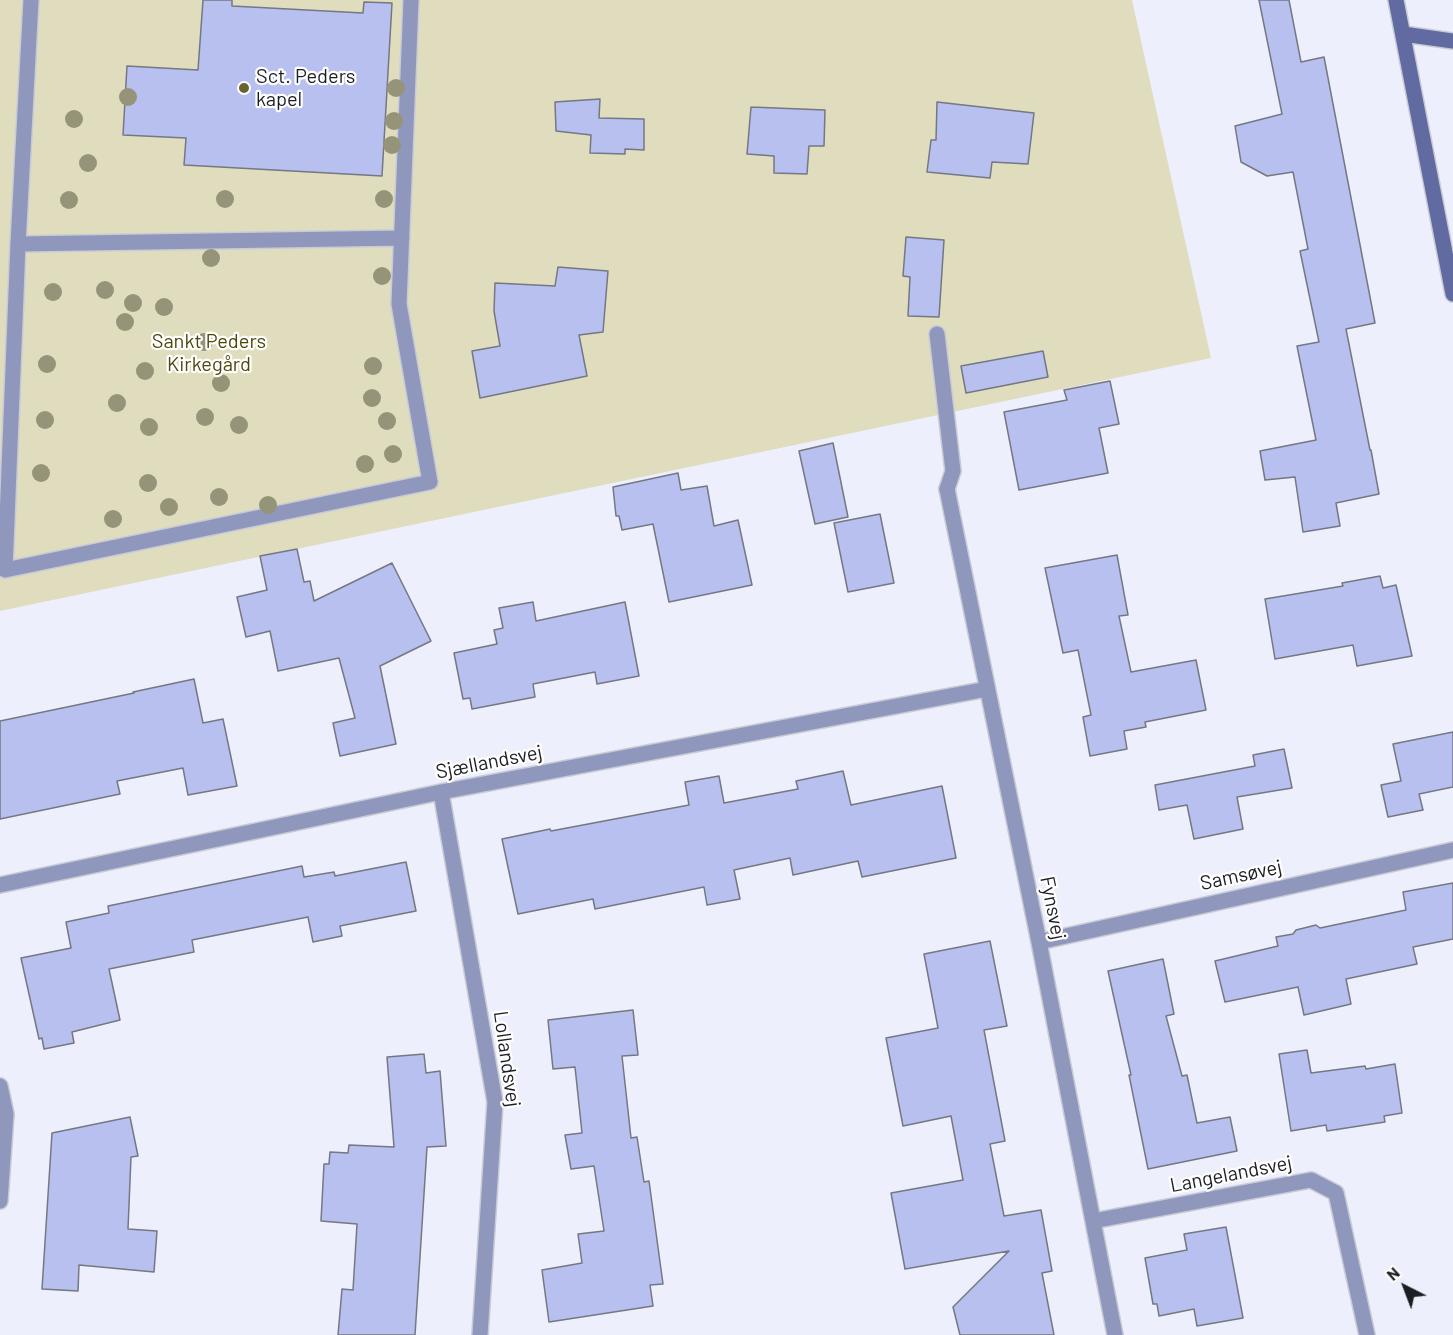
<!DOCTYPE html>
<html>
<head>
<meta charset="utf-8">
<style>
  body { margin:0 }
  #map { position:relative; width:1453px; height:1335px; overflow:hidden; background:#edf0fc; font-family:Barlow,sans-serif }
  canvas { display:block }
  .north { position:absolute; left:1375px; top:1257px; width:60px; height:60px; -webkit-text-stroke:4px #fefefe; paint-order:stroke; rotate:318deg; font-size:16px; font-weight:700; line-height:24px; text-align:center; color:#1d1e23 }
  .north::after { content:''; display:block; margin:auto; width:21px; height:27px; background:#1d1e23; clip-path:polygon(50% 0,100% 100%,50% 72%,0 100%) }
</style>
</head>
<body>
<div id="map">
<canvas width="1453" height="1335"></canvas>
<div class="north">N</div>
</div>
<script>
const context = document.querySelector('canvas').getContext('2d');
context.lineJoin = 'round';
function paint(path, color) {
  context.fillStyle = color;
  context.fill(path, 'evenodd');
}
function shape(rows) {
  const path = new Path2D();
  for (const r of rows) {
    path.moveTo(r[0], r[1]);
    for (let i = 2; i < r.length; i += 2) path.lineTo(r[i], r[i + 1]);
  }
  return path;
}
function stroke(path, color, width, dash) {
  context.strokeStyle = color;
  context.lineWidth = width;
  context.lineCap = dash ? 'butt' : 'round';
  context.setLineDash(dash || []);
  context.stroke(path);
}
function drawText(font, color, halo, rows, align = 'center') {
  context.font = font + ' Barlow,sans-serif';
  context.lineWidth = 4.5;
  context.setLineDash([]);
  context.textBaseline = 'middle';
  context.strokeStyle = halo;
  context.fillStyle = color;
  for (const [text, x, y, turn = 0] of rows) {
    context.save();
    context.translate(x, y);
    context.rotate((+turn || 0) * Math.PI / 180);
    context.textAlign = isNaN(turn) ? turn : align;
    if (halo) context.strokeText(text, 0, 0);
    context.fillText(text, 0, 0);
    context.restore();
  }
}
paint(shape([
  [0,0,1132,0,1211,358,0,611]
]), '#e0ddbe');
const building = shape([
  [203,0,232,0,232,6,363,13,364,2,392,3,382,176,184,165,186,138,123,135,127,66,198,70,203,0],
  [1259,0,1289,0,1301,62,1324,57,1375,323,1346,329,1370,450,1371,450,1379,494,1336,503,1340,526,1303,532,1295,477,1265,480,1260,451,1316,440,1297,346,1319,342,1300,251,1308,249,1293,172,1267,176,1241,162,1235,126,1282,114,1259,0],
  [600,99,599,118,644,119,644,150,625,149,625,154,590,153,591,135,556,131,555,102,600,99],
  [937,102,1034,113,1028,164,992,162,990,178,927,172,931,140,936,140,937,102],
  [751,107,825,110,824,146,809,146,807,174,774,173,774,156,747,154,751,107],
  [906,237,944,240,939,317,908,316,910,277,903,276,906,237],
  [558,267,608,271,603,332,579,335,587,376,480,398,472,351,500,346,494,311,495,283,555,286,558,267],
  [1043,351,1048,377,966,393,961,366,1043,351],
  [1110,381,1119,424,1099,428,1108,473,1019,490,1004,412,1067,400,1064,390,1110,381],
  [833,443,848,517,815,524,799,451,833,443],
  [678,473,681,490,707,486,714,526,738,520,752,585,669,602,653,524,622,530,619,516,616,516,613,487,678,473],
  [880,514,894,583,848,592,834,523,880,514],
  [297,549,304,582,310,581,314,601,392,563,431,641,380,666,396,744,340,756,333,723,355,718,339,658,278,671,270,631,246,637,237,597,267,590,260,556,297,549],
  [1117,555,1128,615,1119,616,1131,672,1196,660,1206,710,1145,722,1146,727,1124,731,1127,749,1090,756,1083,717,1091,715,1078,650,1063,653,1045,568,1117,555],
  [1380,576,1383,588,1396,585,1412,656,1357,666,1353,645,1275,659,1265,599,1343,586,1342,583,1380,576],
  [533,602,536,621,625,602,639,676,597,684,595,672,533,684,535,697,472,709,470,698,463,699,454,653,497,644,494,630,503,628,499,608,533,602],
  [194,679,203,723,223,719,237,786,188,795,183,768,117,781,120,794,0,819,0,721,134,693,133,692,194,679],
  [1453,732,1453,787,1419,794,1423,810,1388,817,1381,785,1401,781,1393,744,1453,732],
  [1284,749,1292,788,1237,797,1243,829,1194,839,1187,805,1159,810,1155,785,1255,766,1253,755,1284,749],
  [843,771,851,805,942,786,956,858,862,877,858,861,793,875,790,858,734,870,740,899,707,905,704,887,595,909,593,899,518,914,502,839,550,829,551,831,689,805,685,782,719,776,724,803,798,789,796,781,843,771],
  [406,862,416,911,340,926,342,936,313,942,308,917,192,940,194,952,109,969,120,1020,72,1032,74,1043,44,1049,42,1038,39,1039,21,958,71,948,66,922,109,913,108,906,302,866,304,877,334,872,335,876,406,862],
  [1453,883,1453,939,1413,947,1417,964,1346,979,1351,1004,1304,1015,1298,987,1225,1002,1215,961,1278,946,1276,937,1293,934,1296,930,1316,925,1320,928,1406,910,1403,892,1453,883],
  [990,941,1007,1026,984,1030,1005,1141,990,1144,1004,1216,1041,1210,1052,1271,1042,1273,1054,1335,960,1335,953,1307,1009,1251,905,1269,891,1193,963,1180,951,1116,903,1126,886,1038,938,1028,924,954,990,941],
  [1163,959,1174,1014,1166,1016,1182,1076,1187,1075,1197,1123,1230,1117,1237,1151,1148,1169,1129,1075,1131,1075,1108,971,1163,959],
  [633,1010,638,1055,622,1056,631,1138,637,1137,644,1182,649,1181,663,1284,650,1285,653,1306,549,1322,542,1270,582,1263,578,1234,604,1231,594,1166,571,1169,565,1135,582,1133,575,1067,553,1069,548,1020,633,1010],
  [1307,1050,1311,1073,1365,1066,1366,1069,1395,1064,1402,1113,1384,1116,1385,1122,1327,1131,1326,1125,1291,1131,1279,1054,1307,1050],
  [424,1054,426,1073,440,1071,446,1146,427,1147,415,1335,338,1335,342,1289,353,1290,357,1224,321,1221,324,1164,329,1164,330,1152,348,1153,349,1145,394,1147,387,1057,424,1054],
  [130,1117,138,1156,131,1157,128,1229,157,1231,154,1272,79,1265,78,1291,42,1289,52,1133,130,1117],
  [1226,1227,1243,1318,1197,1326,1194,1309,1159,1316,1157,1304,1153,1304,1145,1258,1187,1250,1184,1234,1226,1227]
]);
paint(building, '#b7c0ef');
stroke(building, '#757782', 1.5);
const lane = shape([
  [31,0,18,244,5,570,430,482,399,304,411,0],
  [18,244,402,238],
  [937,334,953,471,947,489]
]);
const street = shape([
  [947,489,1039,942,1115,1335],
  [441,792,495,1102,480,1335],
  [0,885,441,792,987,689],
  [1039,942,1453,850],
  [0,1086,6,1114,0,1201],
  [1093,1221,1311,1180,1336,1193,1367,1335]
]);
const secondary = shape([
  [1396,0,1453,294],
  [1403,34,1453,41]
]);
stroke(lane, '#c8cad5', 18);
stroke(street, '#c8cad5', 18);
stroke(secondary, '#c8cad5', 18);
stroke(lane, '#8f97bd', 15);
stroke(street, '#8f97bd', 15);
stroke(secondary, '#626ba1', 15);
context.fillStyle = '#969478';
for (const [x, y] of [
  [396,88],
  [128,97],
  [74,119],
  [394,121],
  [392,145],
  [88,163],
  [225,199],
  [384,199],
  [69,200],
  [211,258],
  [382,276],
  [105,290],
  [53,292],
  [133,303],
  [164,307],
  [125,322],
  [204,342],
  [47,364],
  [373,366],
  [145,371],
  [221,383],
  [372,398],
  [117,403],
  [205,417],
  [45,420],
  [387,421],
  [239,425],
  [149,427],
  [393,454],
  [365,464],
  [41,473],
  [148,483],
  [219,497],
  [268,505],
  [169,507],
  [113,519]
]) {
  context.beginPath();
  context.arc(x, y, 9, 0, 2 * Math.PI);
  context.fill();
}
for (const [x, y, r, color] of [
  [244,88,6,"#69632f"]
]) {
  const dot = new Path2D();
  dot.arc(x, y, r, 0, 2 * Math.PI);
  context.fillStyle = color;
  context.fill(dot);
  stroke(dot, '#fefefe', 2);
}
drawText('20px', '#1d1e23', '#fefefe', [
  ["Sct. Peders",256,76],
  ["kapel",256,99]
], 'left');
drawText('20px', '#4f480c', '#fefefe', [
  ["Sankt Peders",209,341],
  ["Kirkegård",209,364]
]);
drawText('20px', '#1d1e23', '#fefefe', [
  ["Sjællandsvej",489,762,-11],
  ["Samsøvej",1241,875,-12],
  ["Fynsvej",1053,908,79],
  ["Lollandsvej",507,1059,82],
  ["Langelandsvej",1231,1174,-11]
]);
</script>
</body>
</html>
